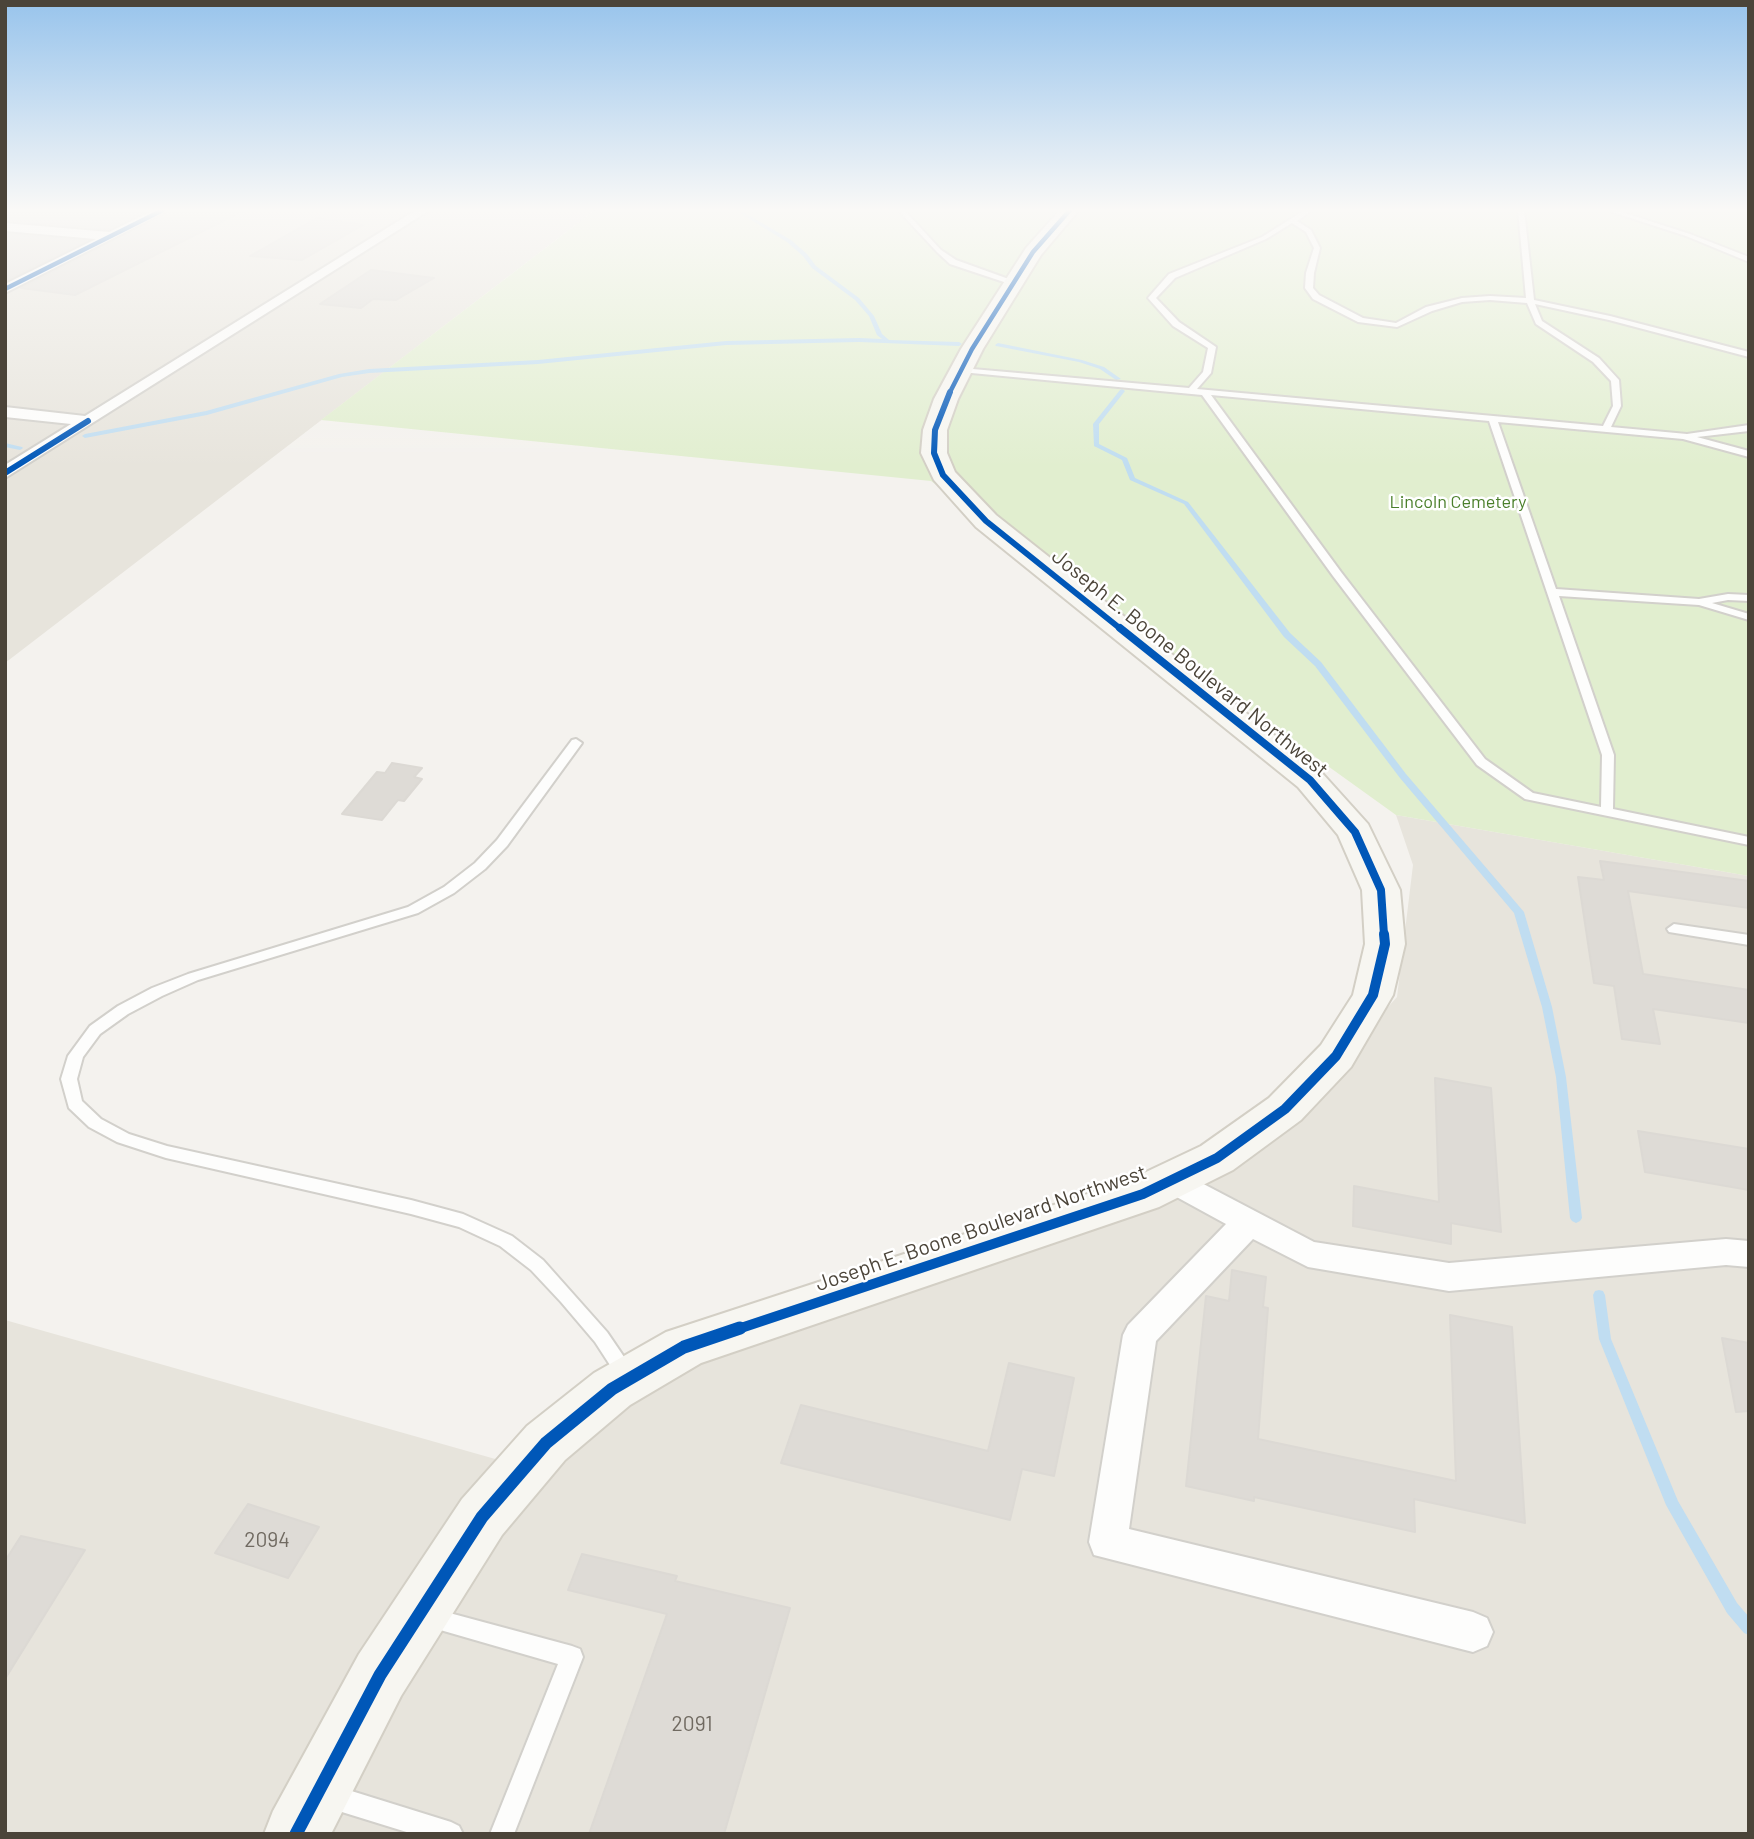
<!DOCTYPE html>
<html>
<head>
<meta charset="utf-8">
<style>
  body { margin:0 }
  #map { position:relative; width:1754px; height:1839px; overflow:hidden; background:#f4f2ee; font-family:Barlow,sans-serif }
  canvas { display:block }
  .frame { position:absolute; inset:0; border:7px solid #4b4439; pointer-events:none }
</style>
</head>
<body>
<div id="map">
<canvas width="1754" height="1839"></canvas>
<div class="frame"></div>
</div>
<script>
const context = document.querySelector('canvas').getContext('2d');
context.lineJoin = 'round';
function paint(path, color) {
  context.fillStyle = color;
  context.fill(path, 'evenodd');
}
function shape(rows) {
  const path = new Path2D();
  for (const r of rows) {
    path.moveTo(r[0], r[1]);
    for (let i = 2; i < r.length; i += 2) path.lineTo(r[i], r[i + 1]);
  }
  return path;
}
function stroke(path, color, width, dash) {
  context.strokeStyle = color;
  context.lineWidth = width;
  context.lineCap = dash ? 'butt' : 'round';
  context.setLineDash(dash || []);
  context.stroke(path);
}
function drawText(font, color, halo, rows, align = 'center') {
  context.font = font + ' Barlow,sans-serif';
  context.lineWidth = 5;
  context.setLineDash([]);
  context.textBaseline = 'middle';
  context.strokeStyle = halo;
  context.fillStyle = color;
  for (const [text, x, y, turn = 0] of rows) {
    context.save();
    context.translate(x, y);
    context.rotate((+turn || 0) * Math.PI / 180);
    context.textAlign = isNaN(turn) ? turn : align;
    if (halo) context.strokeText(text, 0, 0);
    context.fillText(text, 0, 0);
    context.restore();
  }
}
paint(shape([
  [5,210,595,210,5,663],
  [1396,815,1749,876,1749,1834,5,1834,5,1320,527,1468,656,1341,1157,1182,1336,1065,1397,997,1413,865]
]), '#e7e4dc');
paint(shape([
  [595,210,1749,210,1749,876,1396,815,931,481,321,420]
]), '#e1eecf');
paint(shape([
  [735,210,740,210,791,240,807,254,816,266,859,298,874,316,882,334,889,340,959,342,962,344,959,346,859,342,726,345,538,364,369,373,342,377,207,415,85,438,82,436,85,434,206,411,339,374,369,369,538,360,726,341,859,338,882,339,877,335,869,316,855,300,812,268,803,256,787,242,735,210],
  [998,343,1082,360,1104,367,1121,379,1116,380,1100,369,1079,362,996,346,995,345,998,343],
  [1122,389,1125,391,1099,424,1099,444,1127,458,1135,478,1188,502,1290,633,1321,662,1406,774,1524,912,1552,1007,1566,1077,1582,1218,1580,1221,1576,1223,1572,1221,1570,1218,1556,1077,1542,1007,1514,913,1400,778,1315,666,1284,637,1184,504,1130,480,1122,460,1094,446,1093,424,1120,390,1122,389],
  [5,443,22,447,23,448,20,450,5,447,5,443],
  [1599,1290,1603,1291,1605,1295,1611,1339,1678,1501,1737,1603,1749,1617,1749,1635,1744,1633,1727,1613,1666,1505,1599,1339,1593,1295,1595,1291,1599,1290]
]), '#c0ddf1');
const building = shape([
  [5,210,149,210,108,229,5,220,5,210],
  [171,210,245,210,75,295,21,288,171,210],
  [317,218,363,225,302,260,250,256,317,218],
  [5,234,86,241,5,281,5,234],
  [371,270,434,278,396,300,373,299,361,308,320,304,371,270],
  [392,763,422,768,414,777,422,779,404,801,398,800,382,820,342,814,377,772,385,773,392,763],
  [1600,861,1749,881,1749,908,1628,891,1643,974,1749,990,1749,1023,1653,1009,1660,1044,1622,1039,1614,986,1594,983,1578,877,1604,880,1600,861],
  [1435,1078,1491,1088,1501,1232,1451,1223,1451,1244,1353,1226,1354,1186,1439,1202,1435,1078],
  [1638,1131,1749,1149,1749,1190,1645,1172,1638,1131],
  [1232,1270,1266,1277,1263,1307,1268,1308,1258,1439,1456,1481,1450,1315,1512,1327,1525,1523,1414,1499,1415,1532,1254,1497,1254,1501,1186,1486,1206,1296,1229,1301,1232,1270],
  [1722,1338,1749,1343,1749,1411,1736,1412,1722,1338],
  [1009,1363,1074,1378,1054,1476,1022,1469,1010,1520,781,1463,801,1405,988,1451,1009,1363],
  [248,1504,319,1527,288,1578,215,1553,248,1504],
  [21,1536,85,1550,5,1679,5,1561,21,1536],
  [582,1554,677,1576,675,1581,790,1608,724,1834,589,1834,667,1614,568,1590,582,1554]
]);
paint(building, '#dedbd6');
stroke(building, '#dcd9d4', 2);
const service = shape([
  [898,210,904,210,941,250,956,260,1017,282,1010,284,950,264,937,252,898,210],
  [1305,210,1312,210,1297,221,1311,230,1320,248,1314,273,1313,288,1319,295,1363,318,1396,323,1426,307,1462,298,1490,296,1526,298,1518,210,1524,210,1534,300,1610,316,1749,352,1749,357,1609,320,1535,304,1542,321,1599,358,1619,380,1621,406,1611,427,1687,434,1749,425,1749,431,1697,437,1749,451,1749,457,1683,439,1498,422,1556,589,1699,599,1728,594,1749,595,1749,601,1728,600,1712,603,1749,614,1749,620,1699,605,1559,596,1614,755,1613,809,1749,837,1749,845,1525,799,1477,765,1333,576,1202,395,961,372,957,370,961,368,1189,388,1203,372,1208,348,1173,326,1148,298,1169,274,1262,237,1305,210],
  [1292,223,1306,232,1314,248,1306,273,1305,288,1313,299,1358,322,1397,327,1432,311,1462,302,1490,300,1527,303,1536,324,1593,362,1611,381,1613,406,1603,426,1197,389,1211,373,1216,347,1179,322,1156,298,1175,278,1266,239,1292,223],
  [1211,395,1489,421,1602,755,1601,807,1533,793,1485,759,1341,572,1211,395],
  [1606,210,1615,210,1690,234,1749,257,1749,262,1686,236,1606,210],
  [576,739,582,743,507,846,485,869,454,893,418,913,198,980,162,996,128,1014,100,1034,83,1057,77,1079,82,1101,101,1119,129,1134,167,1146,411,1200,463,1214,512,1236,543,1260,607,1332,637,1376,635,1382,628,1384,621,1382,595,1342,561,1302,531,1270,500,1246,459,1227,411,1214,166,1158,117,1142,89,1127,69,1108,61,1079,68,1056,90,1026,118,1006,152,988,188,974,408,907,444,887,475,863,497,840,572,740,576,739],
  [1674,924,1749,935,1749,945,1669,932,1667,929,1674,924],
  [431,1608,572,1646,580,1649,583,1657,514,1834,490,1834,558,1664,423,1625,420,1618,423,1611,431,1608],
  [329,1784,451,1822,459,1826,463,1834,413,1834,329,1808,321,1804,317,1796,321,1788,329,1784]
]);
const minor = shape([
  [154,210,169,210,5,293,5,284,96,239,5,231,5,223,109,232,154,210],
  [416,210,430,210,5,478,5,465,71,424,5,417,5,407,85,416,416,210],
  [1173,1168,1314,1242,1449,1263,1726,1239,1749,1241,1749,1267,1726,1265,1449,1291,1308,1267,1253,1239,1156,1341,1129,1529,1473,1612,1487,1618,1493,1632,1487,1646,1473,1652,1094,1555,1089,1542,1123,1335,1128,1325,1226,1224,1162,1189,1157,1180,1162,1171,1173,1168]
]);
const secondary = shape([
  [1060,210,1079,210,1041,255,983,349,958,399,947,430,947,453,955,472,996,515,1322,773,1368,824,1400,890,1405,944,1393,995,1351,1067,1301,1120,1233,1170,1159,1207,701,1363,630,1405,565,1460,502,1535,401,1696,331,1834,264,1834,273,1811,359,1654,462,1499,527,1426,594,1373,666,1332,1127,1181,1201,1146,1269,1098,1321,1045,1353,995,1365,944,1362,890,1338,835,1298,787,976,527,934,480,921,453,923,430,934,399,961,349,1026,248,1060,210]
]);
stroke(service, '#d2d0cb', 4);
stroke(minor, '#d2d0cb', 4);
stroke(secondary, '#d3cfc5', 4);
paint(service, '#fdfdfc');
paint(minor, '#fdfdfc');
paint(secondary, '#f7f6f1');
stroke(shape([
  [5,289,163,210],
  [949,394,972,349,1033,252,1070,210]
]), '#0057b8', 4.5);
stroke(shape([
  [950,392,935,430,934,453,943,475,986,521,1122,630],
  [5,473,88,421]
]), '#0057b8', 6);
stroke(shape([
  [1120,628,1310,780,1355,832,1381,890,1384,935]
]), '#0057b8', 8);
stroke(shape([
  [735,1330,1143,1194,1217,1158,1285,1109,1336,1056,1373,995,1385,944,1384,934]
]), '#0057b8', 10);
stroke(shape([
  [296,1834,380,1675,482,1517,546,1443,612,1389,684,1347,740,1328]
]), '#0057b8', 13);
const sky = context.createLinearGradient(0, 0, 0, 467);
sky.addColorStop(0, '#98c4ec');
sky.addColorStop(0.45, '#faf9f7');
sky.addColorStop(1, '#faf9f700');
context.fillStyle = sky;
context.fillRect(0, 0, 1754, 467);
drawText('18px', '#4a7f2a', '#fff', [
  ["Lincoln Cemetery",1458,502]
]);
drawText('21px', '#4b4439', '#fff', [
  ["Joseph E. Boone Boulevard Northwest",1190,663,39],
  ["Joseph E. Boone Boulevard Northwest",981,1228,-19]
]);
drawText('21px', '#706a61', null, [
  ["2094",267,1540],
  ["2091",692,1724]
]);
</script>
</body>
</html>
